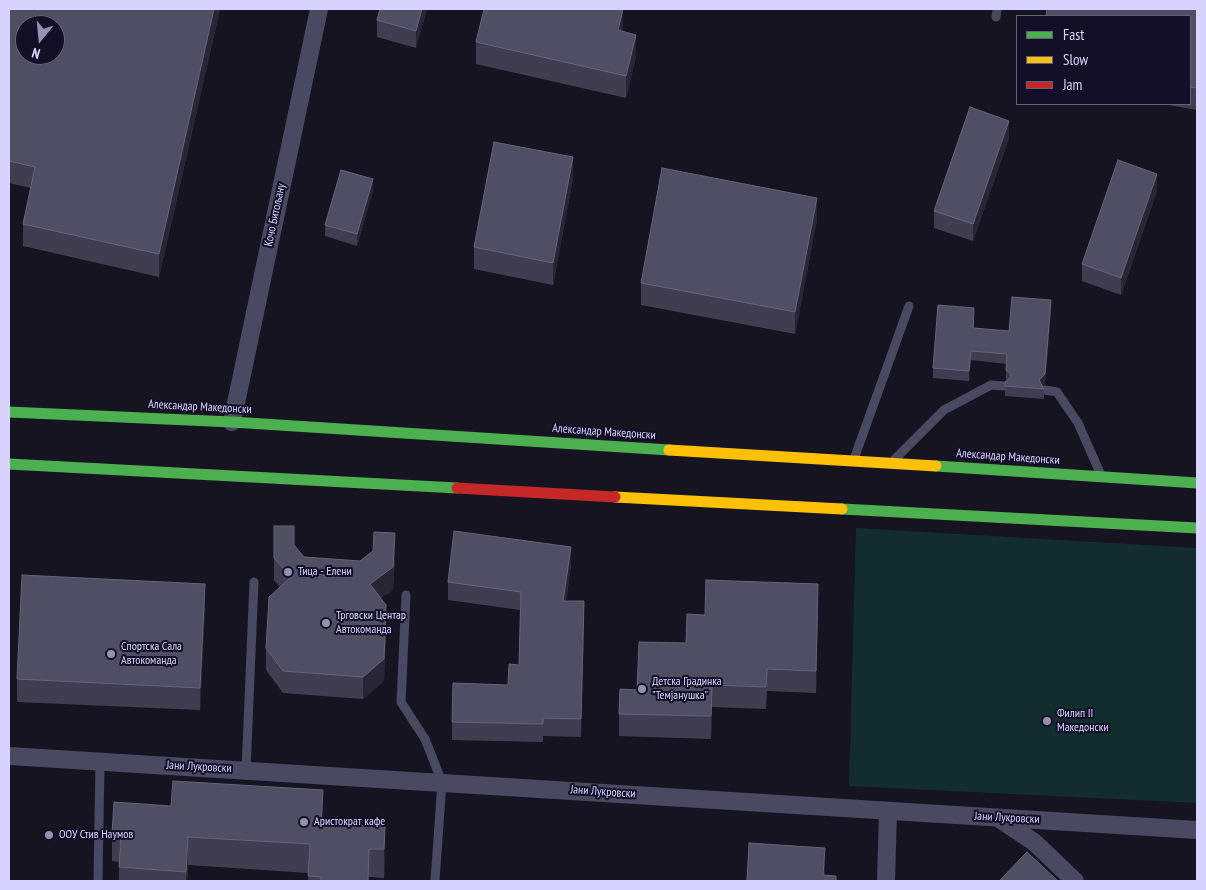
<!DOCTYPE html>
<html>
<head>
<meta charset="utf-8">
<style>
  body { margin:0 }
  #map { position:relative; width:1206px; height:890px; overflow:hidden; background:#161421; font-family:"PT Sans Narrow",sans-serif }
  canvas { display:block }
  .frame { position:absolute; inset:0; border:10px solid #d9d4ff; pointer-events:none }
  .legend { position:absolute; left:1016px; top:15px; width:175px; height:90px; box-sizing:border-box; background:#130f26; border:1px solid #625e7d; margin:0; padding:6px 9px; list-style:none; font-size:15px; color:#d9d4ff }
  .legend li { display:flex; align-items:center; gap:10px; height:25px }
  .legend b { width:25px; border:1px solid #625e7d }
  .north { position:absolute; left:15px; top:15px; width:50px; height:50px; box-sizing:border-box; background:#130f26; border:1px solid #625e7d; border-radius:50%; rotate:197deg; font-size:14px; font-weight:700; line-height:20px; text-align:center; color:#d9d4ff }
  .north::after { content:''; display:block; margin:auto; width:18px; height:22px; background:#9591b1; clip-path:polygon(50% 0,100% 100%,50% 72%,0 100%) }
</style>
</head>
<body>
<div id="map">
<canvas width="1206" height="890"></canvas>
<div class="frame"></div>
<ul class="legend">
<li><b style="height:6px;background:#4caf50"></b>Fast</li>
<li><b style="height:6px;background:#ffc107"></b>Slow</li>
<li><b style="height:6px;background:#c62828"></b>Jam</li>
</ul>
<div class="north">N</div>
</div>
<script>
const context = document.querySelector('canvas').getContext('2d');
context.lineJoin = 'round';
function paint(path, color) {
  context.fillStyle = color;
  context.fill(path, 'evenodd');
}
function shape(rows) {
  const path = new Path2D();
  for (const r of rows) {
    path.moveTo(r[0], r[1]);
    for (let i = 2; i < r.length; i += 2) path.lineTo(r[i], r[i + 1]);
  }
  return path;
}
function stroke(path, color, width, dash) {
  context.strokeStyle = color;
  context.lineWidth = width;
  context.lineCap = dash ? 'butt' : 'round';
  context.setLineDash(dash || []);
  context.stroke(path);
}
function drawText(font, color, halo, rows, align = 'center') {
  context.font = font + ' "PT Sans Narrow",sans-serif';
  context.lineWidth = 4;
  context.setLineDash([]);
  context.textBaseline = 'middle';
  context.strokeStyle = halo;
  context.fillStyle = color;
  for (const [text, x, y, turn = 0] of rows) {
    context.save();
    context.translate(x, y);
    context.rotate((+turn || 0) * Math.PI / 180);
    context.textAlign = isNaN(turn) ? turn : align;
    if (halo) context.strokeText(text, 0, 0);
    context.fillText(text, 0, 0);
    context.restore();
  }
}
paint(shape([
  [856,528,1197,548,1197,803,849,786]
]), '#132c2d');
stroke(shape([
  [996,17,997,9],
  [1045,390,1057,392,1078,423,1101,475],
  [854,459,909,306],
  [895,459,944,410,991,385,1005,386],
  [406,595,401,702,425,739,442,782,435,881],
  [246,770,254,582],
  [98,881,100,762]
]), '#4a4962', 9);
stroke(shape([
  [232,422,319,9],
  [9,756,1197,830],
  [998,818,1034,842,1075,881],
  [886,881,888,812]
]), '#4a4962', 18);
stroke(shape([
  [9,412,232,422,669,450],
  [9,464,457,488],
  [936,466,1197,483],
  [842,509,1197,528]
]), '#4caf50', 11);
stroke(shape([
  [669,450,936,466],
  [615,497,842,509]
]), '#ffc107', 11);
stroke(shape([
  [457,488,615,497]
]), '#c62828', 11);
paint(shape([
  [10,9,220,9,159,277,23,246,23,224,31,188,9,183,9,13],
  [380,9,427,9,416,48,377,37,377,20],
  [623,9,623,32,636,57,626,98,476,64,476,42],
  [1197,9,1197,110,1162,104,1190,104,1190,16],
  [1009,138,973,241,934,228,934,211],
  [573,179,553,285,474,269,474,247],
  [373,191,357,246,325,236,325,225],
  [1157,191,1121,295,1082,281,1082,264],
  [817,220,795,334,641,305,641,283],
  [1051,310,1045,384,1042,386,1044,389,1044,399,1005,396,1005,382,1007,381,1006,380,1006,364,971,360,969,381,933,378,933,368,974,318,974,328,1009,331],
  [274,526,294,545,304,557,360,561,395,555,393,590,381,598,386,628,384,681,363,699,283,693,266,670,266,648,280,587,274,580],
  [571,565,566,601,584,619,581,737,543,736,543,742,452,740,452,722,508,685,519,665,520,610,448,600,448,582],
  [205,606,200,710,17,702,17,679],
  [818,606,816,693,767,691,766,709,712,707,711,739,619,736,619,714,686,643,705,615],
  [323,819,323,823,385,827,385,855,384,878,369,877,369,881,308,881,308,873,188,865,187,881,119,881,119,862,112,861,112,833]
]), '#403d50');
paint(shape([
  [214,9,220,9,159,277,159,254],
  [422,9,427,9,416,48,416,31],
  [623,9,623,29,618,53,618,30],
  [636,35,636,57,626,98,626,76],
  [1009,121,1009,138,973,241,973,224],
  [573,157,573,179,553,285,553,263],
  [1157,174,1157,191,1121,295,1121,278],
  [373,179,373,191,357,246,357,234],
  [817,198,817,220,795,334,795,312],
  [1051,300,1051,310,1045,384,1040,389,1039,380],
  [971,351,971,360,969,381,969,371],
  [395,533,395,555,393,590,370,606,370,584],
  [571,547,571,565,563,619,563,601],
  [205,584,205,606,200,710,200,688],
  [818,584,818,606,816,693,816,671],
  [584,601,584,619,581,737,581,719],
  [386,605,384,681,363,699,363,677],
  [712,685,712,707,711,739,711,716],
  [323,790,323,819,321,851,321,823],
  [385,827,385,855,384,878,384,849],
  [188,837,188,865,187,881,186,881],
  [825,848,825,875,823,875],
  [369,849,369,881,368,881]
]), '#282635');
const building = shape([
  [10,9,214,9,159,254,23,224,35,167,9,161,9,13,10,9],
  [25,25,55,25,55,55,25,55,25,25],
  [380,9,422,9,416,31,377,20,380,9],
  [484,9,623,9,618,30,636,35,626,76,476,42,484,9],
  [1047,9,1197,9,1197,88,1190,87,1190,16,1046,16,1047,9],
  [970,107,1009,121,973,224,934,211,970,107],
  [494,142,573,157,553,263,474,247,494,142],
  [1118,160,1157,174,1121,278,1082,264,1118,160],
  [662,168,817,198,795,312,641,283,662,168],
  [341,170,373,179,357,234,325,225,341,170],
  [1012,297,1051,300,1045,374,1039,380,1044,389,1005,386,1005,382,1011,377,1010,373,1006,370,1007,354,971,351,969,371,933,368,938,305,974,308,973,328,1009,331,1012,297],
  [274,526,294,526,294,545,304,557,360,561,373,551,374,532,395,533,393,567,370,584,386,605,384,659,363,677,283,671,266,648,269,597,291,577,274,558,274,526],
  [454,531,571,547,563,601,584,601,581,719,543,718,543,724,452,722,453,683,508,685,509,664,519,665,521,592,448,582,454,531],
  [22,575,205,584,200,688,17,679,22,575],
  [706,580,818,584,816,671,767,669,766,687,712,685,711,716,619,714,620,689,637,690,639,642,686,643,687,614,705,615,706,580],
  [173,781,323,790,321,823,385,827,384,849,369,849,368,881,321,881,321,877,308,876,310,844,188,837,186,872,119,867,121,834,112,833,114,802,171,806,173,781],
  [749,843,825,848,823,875,836,876,836,881,747,881,749,843],
  [1027,852,1058,881,999,881,1027,852]
]);
paint(building, '#504e63');
stroke(building, '#66637b', 1);
for (const [x, y, r, color] of [
  [288,572,5,"#9591b1"],
  [326,623,5,"#9591b1"],
  [111,654,5,"#9591b1"],
  [642,689,5,"#9591b1"],
  [1047,721,5,"#9591b1"],
  [304,822,5,"#9591b1"],
  [49,835,5,"#9591b1"]
]) {
  const dot = new Path2D();
  dot.arc(x, y, r, 0, 2 * Math.PI);
  context.fillStyle = color;
  context.fill(dot);
  stroke(dot, '#130f26', 2);
}
drawText('12px', '#d9d4ff', '#130f26', [
  ["Кочо Битољану",275,215,-78],
  ["Александар Македонски",200,407,3],
  ["Александар Македонски",604,432,4],
  ["Александар Македонски",1008,457,4],
  ["Јани Лукровски",199,767,3],
  ["Јани Лукровски",603,792,4],
  ["Јани Лукровски",1007,818,3]
]);
drawText('12px', '#d9d4ff', '#130f26', [
  ["Тица - Елени",298,572],
  ["Трговски Центар",336,616],
  ["Автокоманда",336,630],
  ["Спортска Сала",121,647],
  ["Автокоманда",121,661],
  ["Детска Градинка",652,682],
  ["\"Темјанушка\"",652,696],
  ["Филип II",1057,714],
  ["Македонски",1057,728],
  ["Аристократ кафе",314,822],
  ["ООУ Стив Наумов",59,835]
], 'left');
</script>
</body>
</html>
